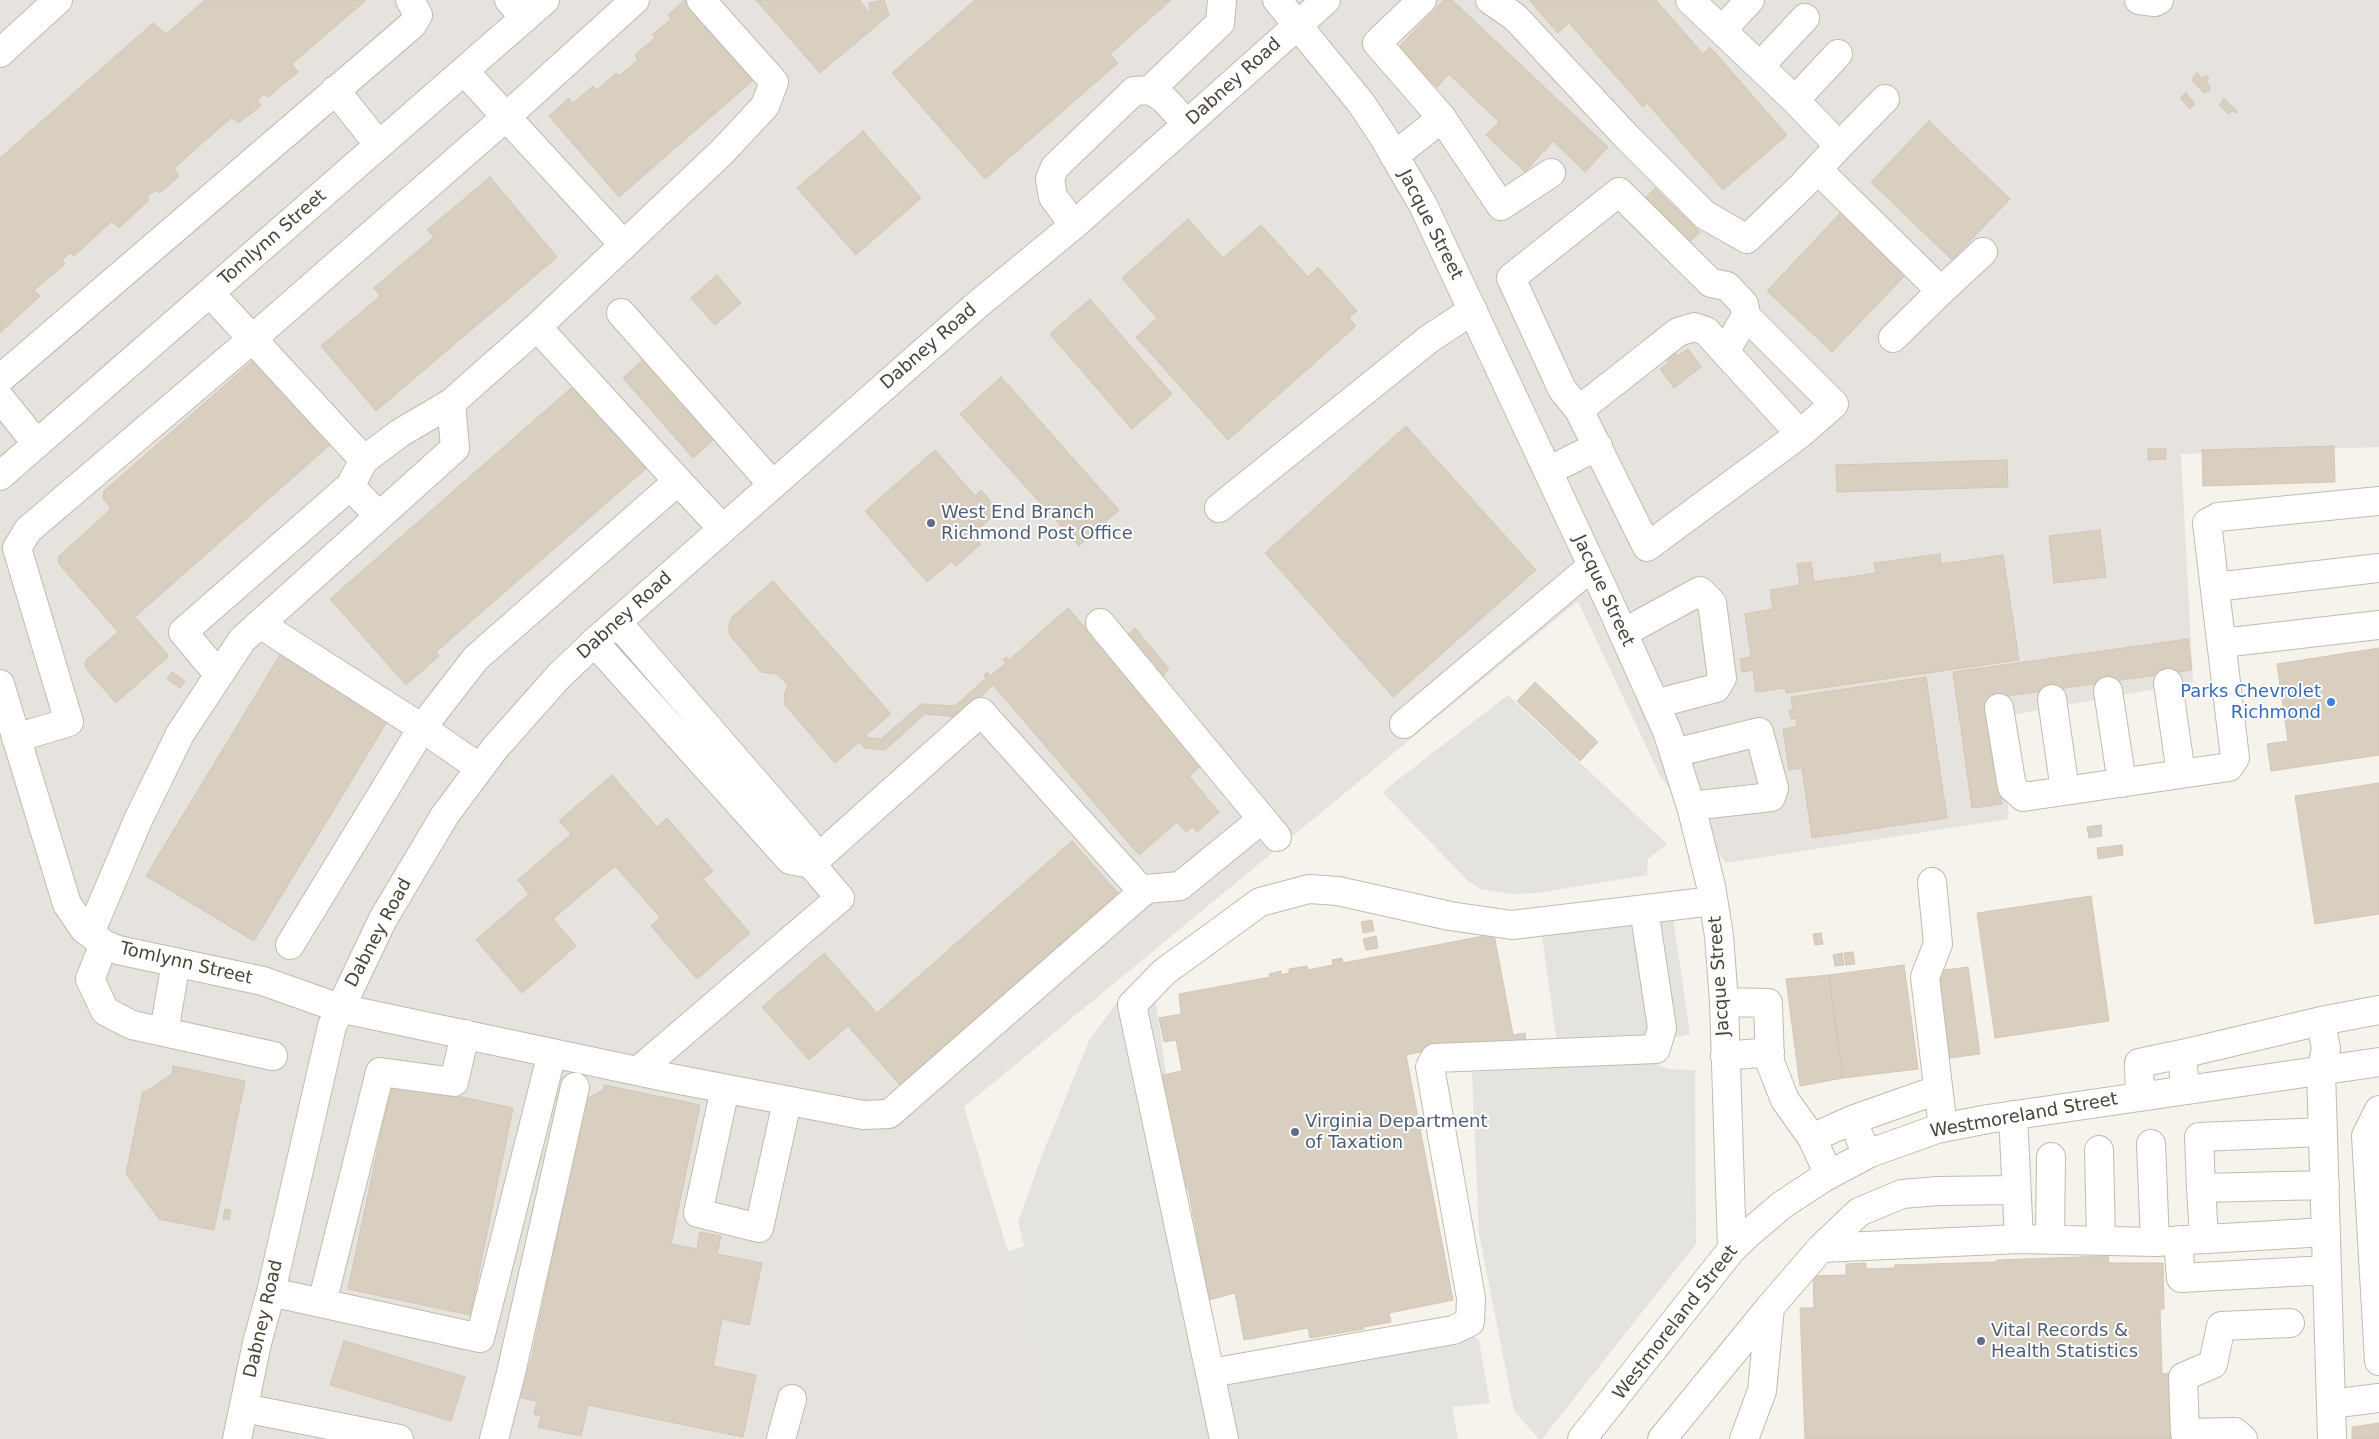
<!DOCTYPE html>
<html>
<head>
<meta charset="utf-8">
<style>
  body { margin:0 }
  canvas { display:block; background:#f6f3ec }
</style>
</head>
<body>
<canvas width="2379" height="1439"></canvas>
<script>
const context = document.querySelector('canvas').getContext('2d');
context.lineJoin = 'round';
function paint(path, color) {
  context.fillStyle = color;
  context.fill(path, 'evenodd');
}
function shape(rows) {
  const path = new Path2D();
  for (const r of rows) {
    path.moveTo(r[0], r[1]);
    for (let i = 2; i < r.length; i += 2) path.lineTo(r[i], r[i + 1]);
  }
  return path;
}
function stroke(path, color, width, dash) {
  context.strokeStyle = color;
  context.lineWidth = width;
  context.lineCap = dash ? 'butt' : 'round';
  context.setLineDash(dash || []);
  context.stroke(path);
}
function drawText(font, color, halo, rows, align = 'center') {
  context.font = font + ' "DejaVu Sans",sans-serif';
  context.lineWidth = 4;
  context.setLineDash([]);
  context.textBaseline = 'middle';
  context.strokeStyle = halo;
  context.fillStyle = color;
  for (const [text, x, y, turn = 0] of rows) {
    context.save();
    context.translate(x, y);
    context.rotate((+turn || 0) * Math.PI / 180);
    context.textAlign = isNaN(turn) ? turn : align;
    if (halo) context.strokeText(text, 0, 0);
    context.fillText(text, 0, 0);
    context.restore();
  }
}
paint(shape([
  [0,0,2379,0,2379,447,2181,454,2193,682,2007,716,2008,819,1726,863,1660,776,1578,601,964,1107,1065,1439,0,1439]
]), '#e6e2dd');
paint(shape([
  [1508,695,1667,844,1648,859,1647,875,1537,893,1509,894,1481,889,1468,881,1382,792],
  [1673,917,1690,1034,1668,1039,1557,1044,1542,936],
  [1123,994,1156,1002,1184,1205,1215,1355,1234,1361,1454,1317,1479,1340,1490,1403,1452,1407,1458,1439,1044,1439,1007,1252,1024,1246,1018,1222,1044,1150,1089,1041],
  [1654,1063,1668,1069,1695,1070,1696,1244,1542,1439,1539,1439,1514,1411,1479,1234,1472,1072]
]), '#e5e3e0');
const building = shape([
  [205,0,366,0,292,64,298,72,268,97,264,94,257,100,261,106,238,123,232,117,174,168,179,176,160,193,155,190,147,197,149,200,119,228,112,221,74,256,70,253,62,260,65,264,34,290,40,296,0,333,0,158,153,23,166,34,205,0],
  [685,0,692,0,758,76,619,197,549,116,569,98,573,103,593,86,597,90,616,73,619,76,638,60,635,55,655,38,652,35,671,19,668,15,685,0],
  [756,0,859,0,871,14,869,3,884,0,889,15,820,73,756,0],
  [975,0,1171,0,1110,54,1118,63,985,179,892,73,975,0],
  [1444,0,1452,0,1608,147,1585,172,1553,141,1525,172,1486,135,1499,122,1449,74,1437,87,1397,49,1444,0],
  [1529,0,1656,0,1703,54,1710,47,1787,135,1723,190,1647,103,1643,107,1569,23,1558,33,1529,0],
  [2197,73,2202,78,2205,75,2209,78,2206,82,2210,86,2209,91,2204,93,2191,80,2197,73],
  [2186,93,2195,104,2190,109,2180,98,2186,93],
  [2224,99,2237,111,2236,113,2232,111,2229,114,2219,105,2224,99],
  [1929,121,2010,199,1952,260,1871,182,1929,121],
  [863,131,921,198,856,255,797,188,863,131],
  [490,177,557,257,376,411,321,346,380,296,374,288,434,237,427,230,490,177],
  [1655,188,1700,232,1683,249,1638,205,1655,188],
  [1844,209,1909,271,1832,352,1767,291,1844,209],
  [1188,219,1223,258,1261,225,1308,277,1318,267,1357,311,1349,318,1356,326,1228,440,1136,337,1157,318,1122,278,1188,219],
  [717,275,741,303,715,325,691,298,717,275],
  [1090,299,1172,394,1132,429,1050,334,1090,299],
  [1688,349,1701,367,1674,388,1660,369,1669,363,1666,359,1675,352,1678,356,1688,349],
  [650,353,721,433,693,458,623,378,650,353],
  [257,357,332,443,135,617,169,656,116,703,87,670,85,664,86,660,118,632,59,564,58,557,111,509,103,498,104,491,257,357],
  [1001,377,1119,510,1079,546,960,414,1001,377],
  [578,382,650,465,436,652,439,656,406,685,330,599,578,382],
  [1406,426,1536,570,1393,697,1265,553,1406,426],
  [2334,446,2335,482,2203,486,2202,450,2334,446],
  [2148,449,2166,449,2166,459,2148,460,2148,449],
  [935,450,975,496,981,490,999,511,972,535,981,544,956,566,952,561,927,582,865,511,935,450],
  [2007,460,2008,487,1837,492,1836,465,2007,460],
  [2100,530,2106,577,2054,583,2049,536,2100,530],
  [1940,554,1941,564,2003,555,2019,660,1786,693,1785,688,1756,692,1753,670,1742,672,1740,659,1751,657,1745,614,1773,609,1770,590,1800,585,1797,564,1811,562,1814,582,1876,573,1874,563,1940,554],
  [773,581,891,714,866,735,869,738,881,739,921,704,955,706,986,678,984,675,987,672,990,676,1006,663,1003,660,1007,657,1009,660,1068,608,1203,764,1189,776,1219,812,1197,832,1192,827,1186,832,1177,822,1139,855,993,685,958,717,925,714,885,750,865,748,859,742,835,763,785,705,784,695,788,685,777,674,761,672,729,634,729,624,732,617,773,581],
  [1135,628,1169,669,1158,681,1119,642,1135,628],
  [2188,639,2192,670,1987,699,2002,804,1972,808,1953,672,2188,639],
  [2379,648,2379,755,2271,771,2267,744,2288,741,2277,664,2379,648],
  [283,650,391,715,254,941,146,876,283,650],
  [172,672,185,681,180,688,167,679,172,672],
  [1926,677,1947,818,1812,838,1802,768,1789,770,1783,729,1797,727,1796,718,1791,719,1789,710,1793,709,1791,697,1926,677],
  [1535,682,1598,742,1580,761,1517,701,1535,682],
  [612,775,657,827,667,818,713,871,703,879,750,933,697,979,651,926,660,917,615,866,553,919,576,946,522,993,476,940,529,894,518,880,571,834,559,821,612,775],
  [2379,783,2379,914,2315,924,2295,796,2379,783],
  [2101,825,2102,836,2089,838,2087,827,2101,825],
  [1072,841,1118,893,900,1085,848,1026,809,1060,762,1007,824,953,877,1013,1072,841],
  [2122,845,2123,855,2098,859,2097,848,2122,845],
  [2091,896,2109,1021,1995,1038,1977,913,2091,896],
  [1372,920,1374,931,1363,933,1361,922,1372,920],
  [1821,933,1823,944,1815,945,1813,934,1821,933],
  [1494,934,1513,1035,1525,1033,1526,1042,1440,1048,1406,1055,1453,1300,1389,1313,1391,1322,1364,1327,1364,1329,1310,1338,1308,1328,1244,1340,1235,1293,1209,1300,1188,1188,1180,1189,1158,1076,1182,1071,1176,1040,1164,1042,1159,1018,1181,1014,1179,994,1270,977,1269,974,1281,971,1281,975,1289,973,1289,969,1307,966,1308,970,1333,965,1332,960,1342,958,1343,963,1494,934],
  [1376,936,1378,948,1366,950,1363,939,1376,936],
  [1853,952,1855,964,1846,965,1844,953,1853,952],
  [1842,953,1844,965,1835,966,1833,955,1842,953],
  [1904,965,1918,1069,1843,1078,1829,975,1904,965],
  [1968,967,1980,1054,1949,1058,1937,971,1968,967],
  [1829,975,1843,1078,1800,1086,1786,979,1829,975],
  [173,1066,245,1081,214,1230,159,1219,126,1174,143,1091,145,1092,172,1074,173,1066],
  [392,1082,513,1108,470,1315,348,1289,392,1082],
  [604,1085,700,1105,671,1244,697,1249,700,1232,721,1236,717,1254,762,1263,749,1325,722,1319,713,1366,756,1375,743,1437,588,1405,581,1436,538,1427,541,1416,534,1414,537,1401,515,1397,527,1366,530,1366,586,1097,589,1098,604,1089,604,1085],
  [225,1209,231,1210,229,1220,223,1219,225,1209],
  [2108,1256,2109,1263,2163,1263,2164,1309,2160,1309,2162,1374,2170,1373,2172,1439,1805,1439,1800,1308,1814,1308,1813,1276,1846,1275,1846,1264,1866,1263,1866,1269,1895,1268,1895,1265,1997,1262,1997,1260,2108,1256],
  [344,1341,465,1377,451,1421,330,1385,344,1341],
  [2379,1423,2379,1439,2352,1439,2352,1427,2379,1423]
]);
paint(building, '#d8cfc1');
stroke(building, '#d3c7b4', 1);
const minor = shape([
  [509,0,525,18],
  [1277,0,1361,103,1383,136,1423,205,1611,606,1667,731,1692,810,1711,886,1719,936,1724,1002,1732,1249],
  [1490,0,1515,17,1627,137,1705,215,1747,239,1802,186,1839,146,1795,100,1690,0],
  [2139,0,2155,2,2159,0],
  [1722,30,1750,0],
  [0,53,58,0],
  [1760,66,1805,18],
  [464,71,624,245],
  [335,90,379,145],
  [1150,90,1220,23,1222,0],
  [1795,100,1838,54],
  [1442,118,1501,206,1551,173],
  [1839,146,1885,99],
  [1394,156,1442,118,1377,43,1422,0],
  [1818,170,1941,291,1893,338],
  [1074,225,1053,197,1050,179,1055,167,1134,91,1150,90,1164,99,1187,124],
  [1941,291,1983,252],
  [210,293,364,460,350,486,379,516],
  [621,313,773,485],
  [1746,316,1834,404,1800,434],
  [537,327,678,481],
  [1694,327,1706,331,1800,434,1647,547,1579,410,1678,332,1694,327],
  [0,379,412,25,418,15,410,0],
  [0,398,37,444],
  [1579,410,1562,389,1511,278,1619,192,1711,283,1727,286,1744,304,1746,316,1725,352],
  [364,460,400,433,451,403],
  [1548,471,1598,446],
  [0,476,545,0],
  [1219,508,1429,339,1473,310],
  [2215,587,2379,568],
  [617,622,807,842,811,864,840,898,638,1071],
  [1100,623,1277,837],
  [260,624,422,728,480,768],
  [1623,633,1700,591,1712,603,1722,678,1716,688,1655,704],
  [594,642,790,860,811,864],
  [2222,643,2379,625],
  [219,675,183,632,350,486],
  [2168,683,2181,774],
  [0,684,67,904,84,929,104,944,118,950,263,981,339,1008,670,1078,863,1115,889,1114,1146,889,1180,886,1262,819],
  [2108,691,2122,783],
  [2052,699,2065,791],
  [1999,708,2012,787,2023,797,2229,767,2235,758,2207,523,2218,517,2379,501],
  [1404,724,1592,566],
  [16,738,69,722,17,548,28,530,251,340,506,117,635,0],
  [1674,753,1759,732,1774,788,1771,797,1691,806],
  [811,864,981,712,1143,892],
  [1932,882,1938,944,1925,977,1943,1128],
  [90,933,138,820,180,734,242,640,455,448,451,403,537,327,722,152,765,106,774,82,701,0],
  [104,944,90,979,105,1011,132,1025,273,1056],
  [290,945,424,725,476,658,678,481,723,529],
  [1724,1002,1768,1003,1770,1062,1785,1100,1812,1138],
  [164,1032,176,962],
  [1725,1056,1770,1052],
  [725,1089,698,1213,759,1228,787,1102],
  [2185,1089,2182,1054,2321,1021],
  [2140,1096,2139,1063,2182,1054],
  [2379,1110,2366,1136,2379,1361],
  [1852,1120,1937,1090],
  [2323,1132,2199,1137,2201,1188,2325,1185],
  [2151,1144,2155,1242],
  [2099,1150,2101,1240],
  [1829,1175,1812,1138,1852,1120,1867,1154],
  [2201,1188,2204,1237],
  [2019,1239,2155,1242,2326,1232],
  [2050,1239,2051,1157],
  [2178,1240,2181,1278,2327,1270],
  [1821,1248,1859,1212,1902,1194,1938,1191,2015,1190],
  [271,1292,480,1338,552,1053],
  [322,1303,380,1072,454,1082,465,1034],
  [1211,1373,1453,1330,1470,1322,1471,1298,1430,1067,1435,1058,1656,1049,1662,1028,1644,909],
  [2331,1404,2379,1398],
  [244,1408,399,1439],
  [237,1439,257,1343,271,1292,332,1026,383,919,445,815,495,748,559,676,599,638,977,305,1074,225,1326,0],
  [494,1439,511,1373,575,1087],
  [781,1439,792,1399],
  [1224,1439,1132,1005,1164,972,1260,902,1309,889,1338,891,1450,916,1512,925,1713,901],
  [1582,1439,1732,1249,1749,1233,1782,1205,1823,1178,1870,1153,1937,1129,1988,1119,2379,1062],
  [1662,1439,1770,1307],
  [1744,1439,1762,1391,1770,1307,1821,1248,2019,1239,2013,1115],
  [2243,1439,2235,1432,2185,1433,2183,1377,2213,1364,2221,1326,2290,1323],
  [2332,1439,2321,1070,2326,1049,2321,1021,2379,1010]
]);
stroke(minor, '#c2bbae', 30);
stroke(minor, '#fff', 28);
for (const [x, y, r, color] of [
  [931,523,5,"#5c6f8a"],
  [2331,702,5,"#3f7fe0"],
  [1295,1132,5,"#5c6f8a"],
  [1981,1341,5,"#5c6f8a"]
]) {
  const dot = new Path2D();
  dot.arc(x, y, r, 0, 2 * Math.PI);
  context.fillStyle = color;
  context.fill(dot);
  stroke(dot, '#fff', 2);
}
drawText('18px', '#4b4439', '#fff', [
  ["Dabney Road",1234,82,-42],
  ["Jacque Street",1430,225,63],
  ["Tomlynn Street",273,238,-41],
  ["Dabney Road",929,347,-41],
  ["Jacque Street",1603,591,65],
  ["Dabney Road",625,616,-42],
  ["Dabney Road",379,933,-62],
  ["Tomlynn Street",186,964,13],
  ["Jacque Street",1720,976,-94],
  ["Westmoreland Street",2024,1116,-10],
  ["Dabney Road",264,1319,-77],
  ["Westmoreland Street",1676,1323,-52]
]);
drawText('18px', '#4e5e75', '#fff', [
  ["West End Branch",941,513],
  ["Richmond Post Office",941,534],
  ["Virginia Department",1305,1122],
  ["of Taxation",1305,1143],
  ["Vital Records &",1991,1331],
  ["Health Statistics",1991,1352]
], 'left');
drawText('18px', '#366cbe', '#fff', [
  ["Parks Chevrolet",2321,692],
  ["Richmond",2321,713]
], 'right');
</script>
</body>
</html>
